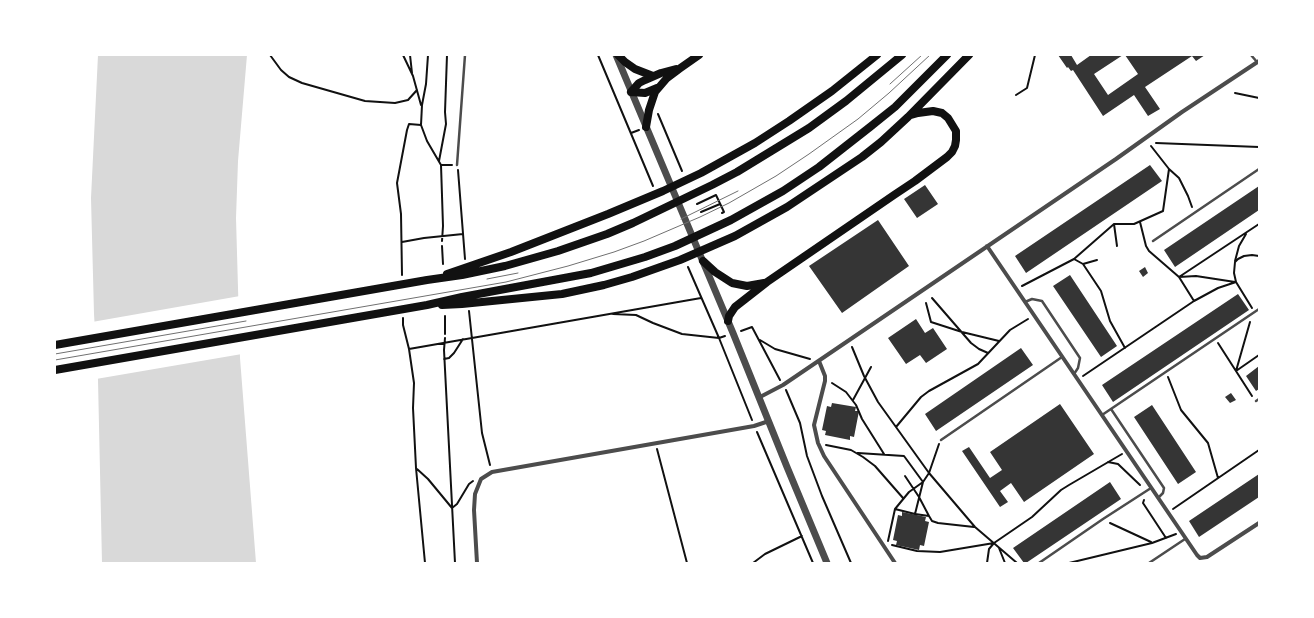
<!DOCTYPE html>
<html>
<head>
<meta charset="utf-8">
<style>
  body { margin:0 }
  #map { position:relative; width:1314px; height:618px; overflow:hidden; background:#fff; font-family:Literata,serif }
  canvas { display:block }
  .frame { position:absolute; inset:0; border:56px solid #fff; pointer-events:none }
</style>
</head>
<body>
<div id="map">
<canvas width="1314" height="618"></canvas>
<div class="frame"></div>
</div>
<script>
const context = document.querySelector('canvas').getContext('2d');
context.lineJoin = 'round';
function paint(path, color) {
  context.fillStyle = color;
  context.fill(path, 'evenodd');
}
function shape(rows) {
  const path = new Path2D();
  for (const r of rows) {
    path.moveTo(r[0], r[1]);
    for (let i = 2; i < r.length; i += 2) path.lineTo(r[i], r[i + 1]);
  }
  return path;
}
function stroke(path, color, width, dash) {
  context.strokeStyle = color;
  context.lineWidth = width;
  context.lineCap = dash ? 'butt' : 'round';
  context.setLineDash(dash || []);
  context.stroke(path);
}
paint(shape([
  [98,55,247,55,238,161,236,218,240,358,256,563,102,563,98,380,94,314,91,198]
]), '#d9d9d9');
paint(shape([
  [240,296,242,354,96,379,92,322]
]), '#fff');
paint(shape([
  [1058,55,1071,55,1077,65,1091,55,1123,55,1094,74,1108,95,1138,74,1125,55,1205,55,1196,61,1192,56,1145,87,1160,109,1148,116,1134,95,1103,116,1073,70,1071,71,1068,67,1067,68],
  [1150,165,1162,181,1026,273,1015,256],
  [925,185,938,204,917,218,904,199],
  [1259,186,1259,210,1175,267,1164,250],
  [878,220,909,266,842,313,809,266],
  [1145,267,1148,273,1143,277,1139,271],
  [1070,275,1117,346,1101,357,1053,286],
  [1238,294,1249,310,1113,402,1102,385],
  [916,319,925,333,933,328,947,349,926,363,920,355,906,364,888,338],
  [1021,348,1033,365,936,431,925,414],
  [1259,366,1259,389,1256,391,1246,376],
  [1231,393,1236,400,1230,403,1225,397],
  [832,403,856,407,855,411,859,411,854,437,850,436,850,440,825,435,826,431,822,430,827,406,831,407],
  [1060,404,1094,454,1024,502,1011,483,1000,491,1008,502,1000,507,962,451,969,447,990,478,1002,470,990,452],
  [1152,405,1196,472,1178,484,1134,417],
  [1259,474,1259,497,1199,537,1189,521],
  [1110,482,1121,499,1026,563,1024,563,1013,548],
  [902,512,926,517,925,521,929,522,924,546,920,545,919,550,896,545,897,541,893,540,898,515,902,516]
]), '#353535');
stroke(shape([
  [270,55,281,70,289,77,302,83,365,101,395,103,408,100,417,90],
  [403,55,413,76,421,105],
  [410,55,412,73],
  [428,55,426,84,422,105,421,125,427,141,441,165,443,226,442,241],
  [598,55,653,186],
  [1235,93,1259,98],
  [1016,95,1027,88,1035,55],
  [658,114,682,171],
  [631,133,639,130],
  [1156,143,1259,147],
  [439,161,446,124,445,112,447,55],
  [441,165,452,165],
  [1169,169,1179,178,1188,196,1192,207],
  [458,170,465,259],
  [697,204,716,195,724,212,722,213],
  [701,212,720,204],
  [1140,222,1146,246],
  [1114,224,1117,246],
  [402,242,424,238,463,234],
  [442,246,443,264],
  [1146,246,1149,251,1179,277,1259,224],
  [1074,259,1083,264,1101,291,1110,321,1125,348],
  [1235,261,1239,246,1246,234],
  [1083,264,1097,260],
  [402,275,401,214,397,183,407,130,409,124,421,125],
  [1022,286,1074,259,1114,224,1134,224,1163,211,1169,169,1151,146],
  [932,298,971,343,979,349,988,353],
  [1194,301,1179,277,1196,276,1235,282],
  [926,303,931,322,962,332,999,341],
  [1252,308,1236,282,1234,273,1235,262,1238,259,1244,256,1252,255,1259,256],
  [469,311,482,433,490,465],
  [613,314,636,315,653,323,682,334,719,338,688,267],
  [403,318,403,325,409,349,414,383,413,408,416,468,425,563],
  [741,331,752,327,780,380],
  [445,334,445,316],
  [725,336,719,338,752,420],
  [445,338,444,350,455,563],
  [760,340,775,349,810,359],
  [1218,343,1252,396],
  [852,347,864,376,878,402,929,473,975,527,1017,563],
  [409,349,701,298],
  [444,359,449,358,454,353,463,339],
  [1236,371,1250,322],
  [1236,371,1259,355],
  [1083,376,1194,301,1218,288,1236,282],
  [1168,377,1181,410,1208,443,1218,478],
  [832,383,846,392,856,405,862,419,884,454],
  [786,390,800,423,807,456,822,496,851,563],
  [853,400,871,367],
  [896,427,921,397,929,391,978,364,1010,330,1028,319],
  [757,432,813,563],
  [939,444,929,473,923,482,915,514,929,516,932,521,938,523,974,527],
  [826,445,851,450,863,457,875,466,903,498],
  [657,449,687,563],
  [858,453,904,456,923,482,909,492,895,509,888,541],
  [1108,462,1118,464,1140,485],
  [417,469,428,479,452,508,457,504,469,484,473,481],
  [905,476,919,497,929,516],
  [1144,500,1143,503,1166,538],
  [895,509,915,514],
  [1173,509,1259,450],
  [1110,523,1151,542],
  [892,545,917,551,940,552,994,543],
  [999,548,1005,563],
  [753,563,765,554,802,536],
  [987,563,989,549,994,543,1032,517,1061,490,1069,485,1122,454],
  [1069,563,1152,543,1176,534]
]), '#111', 2);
stroke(shape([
  [1251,55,1257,62],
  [457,165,465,55],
  [1153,241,1259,169],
  [1025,302,1032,299,1042,301,1080,358,1078,368,1074,374],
  [1256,401,1259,399],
  [1111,409,1164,488,1163,493,1158,498],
  [1102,415,1259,309],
  [941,440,1062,357],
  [1039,563,1103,519,1151,488],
  [1149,563,1185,539]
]), '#4c4c4c', 2.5);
stroke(shape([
  [987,246,1197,555,1200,558,1207,557,1259,523],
  [819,361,825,376,825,381,814,425,818,443,824,456,895,563],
  [760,397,783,385,1116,159,1182,112,1259,61],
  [477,563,474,510,475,494,481,479,492,472,754,426,769,421]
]), '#4c4c4c', 4);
stroke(shape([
  [616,55,733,333,787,467,827,563]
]), '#4c4c4c', 7);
stroke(shape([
  [618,55,625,62,635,69,653,76],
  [631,92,639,83,645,80,661,73,676,69],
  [631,92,645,93,657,88],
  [646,127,649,110,655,92,667,78,679,69,699,55],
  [703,261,715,272,732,283,747,286,764,283],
  [447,274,511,252,608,214,663,191,701,173,755,143,789,121,832,91,877,55],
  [442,305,462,304,562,294,604,285,632,277,680,260,735,236,787,207,862,157,881,142,908,117,969,55],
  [728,321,729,316,735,307,767,282,894,195,915,181,947,157,952,152,955,146,956,140,956,131,948,118,942,113,933,111,918,113,911,115],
  [55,345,427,280,462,275,505,266,558,251,607,234,633,223,712,185,737,172,809,128,846,101,902,55],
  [55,370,427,305,462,297,591,273,645,257,675,246,731,220,783,191,819,167,870,127,895,107,947,55]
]), '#111', 8);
stroke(shape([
  [890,84,922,55],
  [681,219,738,191],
  [487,279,518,273],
  [55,354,246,321],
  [55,360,506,282,568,266,614,252,644,241,700,217,729,203,776,176,809,154,858,119,889,93,930,55]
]), '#707070', 1);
</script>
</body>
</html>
